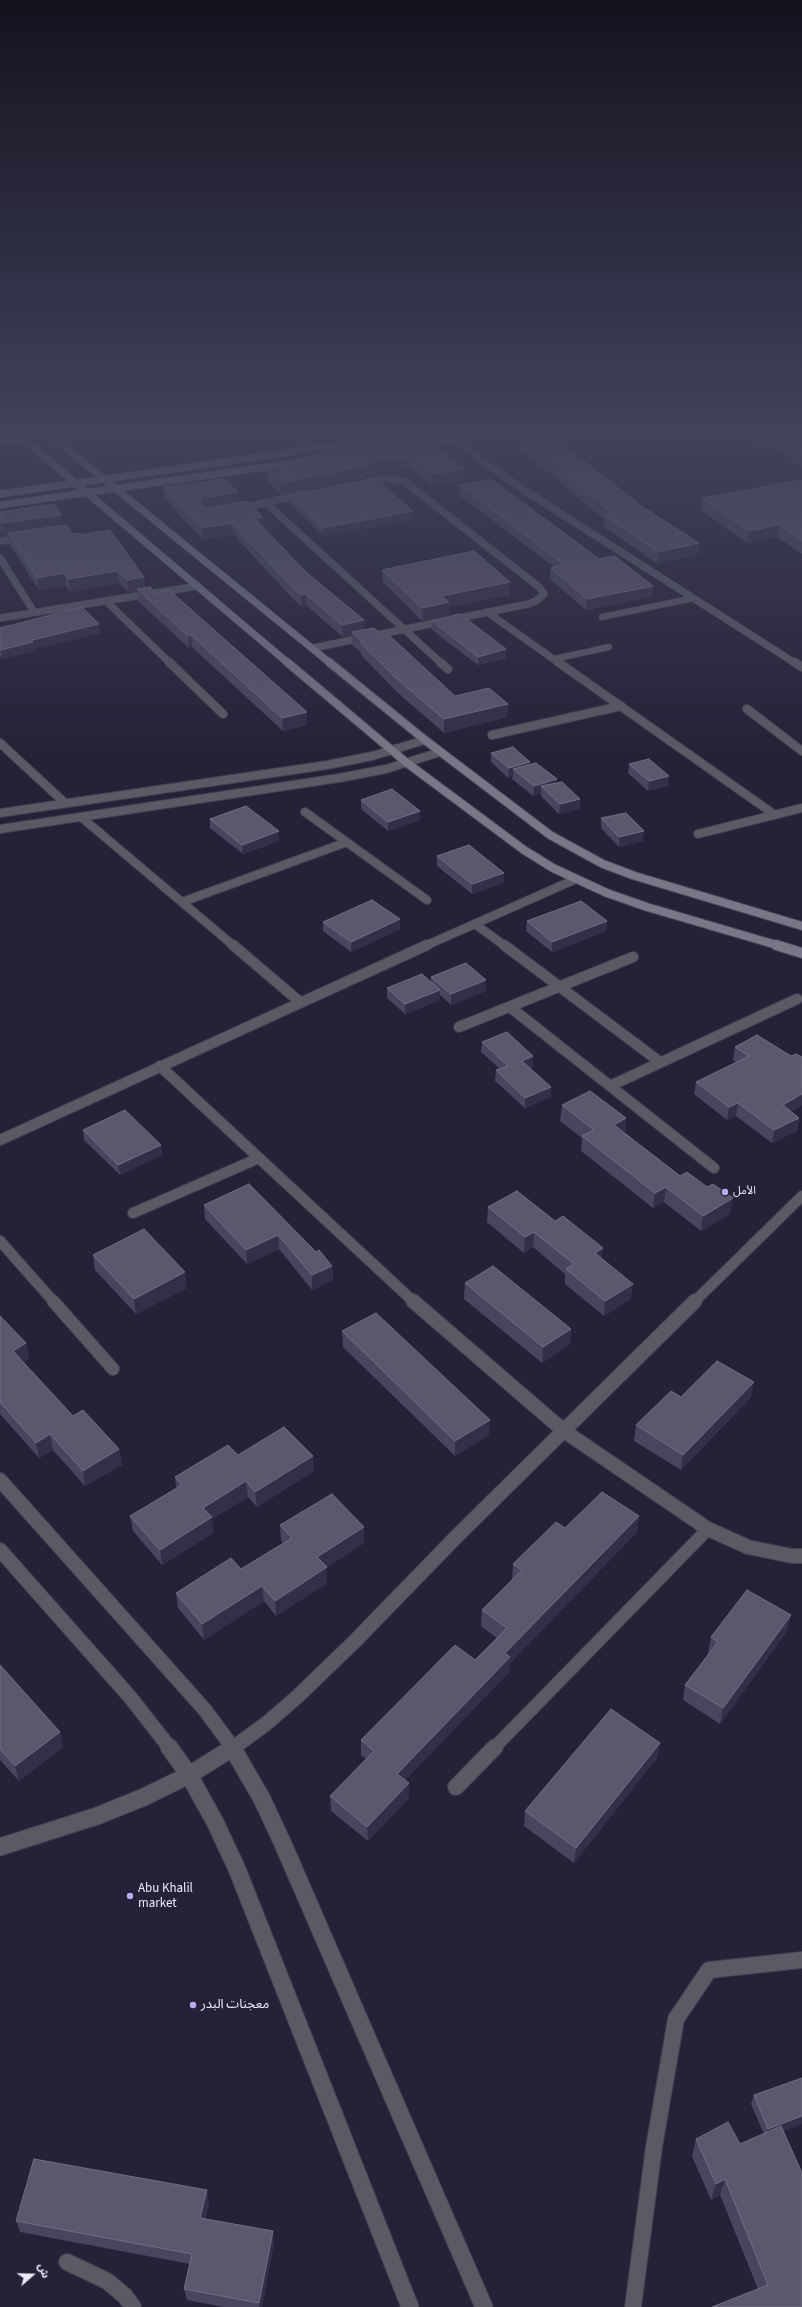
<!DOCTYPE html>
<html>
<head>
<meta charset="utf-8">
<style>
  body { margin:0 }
  #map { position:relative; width:802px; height:2307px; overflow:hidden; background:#262136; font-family:"Source Sans 3","Noto Sans Arabic",sans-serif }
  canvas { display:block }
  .north { position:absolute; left:12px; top:2255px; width:40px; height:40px; -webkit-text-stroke:3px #262136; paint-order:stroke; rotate:70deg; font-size:11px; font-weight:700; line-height:16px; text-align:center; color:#eceaf8 }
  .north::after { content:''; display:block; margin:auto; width:14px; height:18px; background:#eceaf8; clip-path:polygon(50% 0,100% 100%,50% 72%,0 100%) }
</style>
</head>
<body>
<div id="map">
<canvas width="802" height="2307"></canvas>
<div class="north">ش</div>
</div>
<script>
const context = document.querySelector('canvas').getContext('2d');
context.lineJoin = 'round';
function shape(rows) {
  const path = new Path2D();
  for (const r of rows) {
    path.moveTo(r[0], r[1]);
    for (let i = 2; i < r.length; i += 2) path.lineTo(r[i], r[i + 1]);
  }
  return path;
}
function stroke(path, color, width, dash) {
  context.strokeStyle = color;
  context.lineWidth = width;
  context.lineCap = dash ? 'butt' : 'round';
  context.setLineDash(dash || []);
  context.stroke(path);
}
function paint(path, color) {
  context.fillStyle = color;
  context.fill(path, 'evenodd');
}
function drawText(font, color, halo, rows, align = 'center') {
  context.font = font + ' "Source Sans 3","Noto Sans Arabic",sans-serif';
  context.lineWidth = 3;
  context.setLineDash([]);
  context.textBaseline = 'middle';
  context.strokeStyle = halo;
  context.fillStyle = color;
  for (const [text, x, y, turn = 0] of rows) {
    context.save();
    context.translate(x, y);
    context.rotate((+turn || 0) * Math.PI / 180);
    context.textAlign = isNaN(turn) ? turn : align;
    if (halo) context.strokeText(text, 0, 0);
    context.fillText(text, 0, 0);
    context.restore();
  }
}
const serviceFar4 = shape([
  [602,617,694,598],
  [554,659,609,647]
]);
const serviceFar3 = shape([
  [747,709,802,751],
  [492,735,621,706],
  [305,812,427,900],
  [182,902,347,842],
  [475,924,505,946]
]);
const serviceFar2 = shape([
  [504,945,660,1062],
  [510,1007,714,1168],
  [459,1027,633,957],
  [610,1086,797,999],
  [133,1213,259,1158],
  [0,1241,54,1302]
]);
const serviceFar1 = shape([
  [53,1301,113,1369],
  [494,1748,708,1529]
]);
const service = shape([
  [456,1787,495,1747],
  [67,2262,107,2281,125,2296,133,2307],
  [633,2307,654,2147,676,2019,709,1970,802,1960]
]);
const minorFar4 = shape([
  [453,436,480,459,524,490,795,663],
  [0,440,22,438],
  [267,504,441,663],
  [238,509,303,494],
  [0,541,23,538],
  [0,558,34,612],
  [106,601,170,663],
  [487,612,559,663],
  [0,618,198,586],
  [313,648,528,604,536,601,544,594,539,587,404,481,386,479,363,483]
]);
const minorFar3 = shape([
  [169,662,223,714],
  [440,662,448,669],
  [558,662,775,815],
  [794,662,802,667],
  [0,743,65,803],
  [0,813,327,765,372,756,425,740],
  [81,817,234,946],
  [0,829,339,778,386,769,440,752],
  [698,834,802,808],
  [425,946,576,879]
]);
const minorFar2 = shape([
  [233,945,300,1002],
  [160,1066,414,1302],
  [0,1140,427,945],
  [694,1302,802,1196]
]);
const minorFar1 = shape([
  [413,1301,564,1431,708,1529,748,1547,792,1556,802,1556],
  [233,1748,267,1723,298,1696,355,1641,456,1537,695,1301]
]);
const minor = shape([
  [0,1847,97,1816,144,1797,189,1775,234,1747]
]);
const tertiaryFar1 = shape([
  [0,1480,205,1710,233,1748],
  [0,1550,130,1697,170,1748]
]);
const tertiary = shape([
  [169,1747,189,1775,215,1822,237,1869,410,2307],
  [232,1747,262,1799,283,1844,484,2307]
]);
const secondaryFar2 = shape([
  [20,436,288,663],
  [51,436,330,663],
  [420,445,487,436],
  [0,494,405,436],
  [0,505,322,459]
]);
const secondaryFar1 = shape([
  [287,662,407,763,524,850,553,868,607,893,647,907,780,946],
  [329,662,425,740,550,835,603,864,635,876,802,926]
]);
const secondary = shape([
  [776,945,802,953]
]);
stroke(serviceFar4, '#423d51', 7);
stroke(serviceFar3, '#423d51', 10);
stroke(serviceFar2, '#423d51', 12);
stroke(serviceFar1, '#423d51', 14);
stroke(service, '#423d51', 18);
stroke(minorFar4, '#423d51', 8);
stroke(minorFar3, '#423d51', 10);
stroke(minorFar2, '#423d51', 12);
stroke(minorFar1, '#423d51', 16);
stroke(minor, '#423d51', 19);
stroke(tertiaryFar1, '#423d51', 16);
stroke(tertiary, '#423d51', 19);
stroke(secondaryFar2, '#423d51', 8);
stroke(secondaryFar1, '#423d51', 10);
stroke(secondary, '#423d51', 12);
stroke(serviceFar4, '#5b5964', 6);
stroke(serviceFar3, '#5b5964', 8);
stroke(serviceFar2, '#5b5964', 10);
stroke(serviceFar1, '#5b5964', 12);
stroke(service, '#5b5964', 16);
stroke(minorFar4, '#5b5964', 7);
stroke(minorFar3, '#5b5964', 8);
stroke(minorFar2, '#5b5964', 10);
stroke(minorFar1, '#5b5964', 14);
stroke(minor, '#5b5964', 17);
stroke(tertiaryFar1, '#5b5964', 14);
stroke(tertiary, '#5b5964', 17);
stroke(secondaryFar2, '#797687', 7);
stroke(secondaryFar1, '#797687', 8);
stroke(secondary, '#797687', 10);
paint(shape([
  [503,436,552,436,643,507,699,543,698,555,657,564,603,526,604,519,560,483,560,481],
  [746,436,802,436,802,467,769,444,760,446],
  [419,437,419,439,465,469,464,480,432,486,409,467,365,475,365,477,282,495,267,481,267,469,307,462,307,455,298,456],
  [802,480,802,554,777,537,747,543,701,510,702,498],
  [460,485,599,559,653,586,652,597,586,610,550,579,551,568,554,567,460,496],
  [163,487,238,492,239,502,306,572,364,630,455,696,508,704,507,717,444,733,397,692,361,655,361,652,352,645,352,635,343,637,307,606,302,607,293,599,233,534,203,540,164,498],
  [289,495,413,520,323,536,290,503],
  [0,512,62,525,72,534,80,535,144,577,145,588,155,593,307,725,283,731,192,647,189,648,138,601,137,591,128,592,119,583,70,592,66,586,39,590,10,545,8,535,4,535,0,530],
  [382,570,510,582,510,595,449,607,449,615,422,621,383,582],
  [432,621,506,658,478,665,432,630],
  [0,628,100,633,34,649,34,651,2,659,0,656],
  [491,753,530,764,556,783,580,809,559,814,541,796,541,793,533,796,512,779,513,776,508,778,491,762],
  [629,764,668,786,648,791,628,773],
  [361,800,420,811,420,820,388,831,361,809],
  [601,818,643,841,619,847,601,828],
  [210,819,279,831,279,841,243,854,210,828],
  [437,856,504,873,503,883,472,894,437,866],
  [527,921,607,921,606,931,552,952,526,931],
  [323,922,400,929,351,952,323,931],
  [431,977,486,991,451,1005,440,995,440,1000,405,1014,387,998,387,988,431,982],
  [482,1042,533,1066,530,1068,551,1087,551,1097,525,1108,495,1081,496,1070,500,1069,481,1052],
  [735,1047,791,1056,802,1057,802,1105,791,1112,799,1118,797,1131,772,1143,736,1116,727,1120,694,1094,696,1082,736,1062,733,1060],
  [562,1105,626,1118,625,1133,730,1214,701,1231,664,1202,653,1208,581,1151,582,1138,560,1121],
  [83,1130,161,1145,162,1155,120,1175,84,1140],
  [249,1184,316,1252,332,1266,333,1280,312,1290,279,1249,247,1264,205,1219,204,1205],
  [488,1207,602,1259,631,1299,604,1316,565,1284,565,1274,533,1247,524,1253,487,1222],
  [93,1255,187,1288,136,1314,95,1270],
  [465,1283,571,1329,570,1344,542,1363,464,1299],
  [0,1316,26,1343,29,1359,23,1362,73,1416,119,1449,122,1465,85,1486,53,1450,39,1458,0,1414],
  [342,1331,489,1435,455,1456,343,1347],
  [681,1397,751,1397,681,1470,634,1441,636,1425],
  [238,1455,314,1471,257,1507,248,1497,212,1519,213,1533,162,1565,133,1531,130,1516,176,1488,175,1477],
  [639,1516,637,1532,510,1663,509,1672,405,1780,409,1798,368,1841,331,1811,330,1796,366,1759,361,1755,361,1740,475,1660,497,1638,481,1626,482,1610,512,1580,513,1564,565,1528],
  [280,1525,364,1543,327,1567,327,1583,276,1616,264,1601,204,1640,178,1608,176,1593,241,1569,283,1543,281,1541],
  [787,1631,720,1724,683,1700,685,1685,709,1653,708,1653,711,1637],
  [0,1665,60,1732,63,1747,19,1781,0,1760],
  [657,1758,574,1863,524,1826,525,1811],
  [754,2095,783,2132,802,2307,758,2289,720,2195,711,2200,692,2156,696,2139,740,2144,764,2134,751,2104],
  [209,2202,205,2219,274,2243,262,2307,224,2307,187,2300,184,2289,190,2264,20,2232,16,2221]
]), '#4a455c');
paint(shape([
  [339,436,363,436,339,439],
  [761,436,770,436,769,444,760,446],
  [419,437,419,441,298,456,298,452],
  [328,438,328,442,290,446,290,442],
  [409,456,409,467,365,475,365,477,282,495,281,483,362,463],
  [465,469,464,480,432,486,432,474],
  [238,492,239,504,201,513,200,501,204,498],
  [413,511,413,520,323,536,322,528],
  [61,515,62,527,8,533,8,535,4,535,2,523],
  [263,517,264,529,255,519],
  [232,523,233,534,203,540,202,528],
  [779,525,777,537,747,543,748,531],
  [699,543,698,555,657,564,658,552],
  [117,571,119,583,70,592,68,579],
  [65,573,66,586,39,590,37,578],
  [144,577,145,590,137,589,137,591,128,592,127,580],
  [510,582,510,595,449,607,449,615,422,621,422,608,441,596],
  [653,586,652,597,586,610,587,599],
  [306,594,307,606,302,607,301,595],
  [364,620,364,632,352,632,352,635,343,637,342,625],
  [99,624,100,633,34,649,34,651,2,659,1,650,32,640],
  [191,635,192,647,189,648,188,636],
  [506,649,506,658,478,665,478,657],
  [508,704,507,717,444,733,444,719],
  [307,712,307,725,283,731,282,718],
  [530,762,530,772,513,769,513,776,508,778,509,768],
  [669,776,668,786,648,791,649,781],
  [557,779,556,789,541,786,541,793,533,796,534,786],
  [580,799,580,809,559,814,560,804],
  [420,811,420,820,388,831,388,822],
  [279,831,279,841,243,854,242,845],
  [644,831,643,841,619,847,619,837],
  [504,873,503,883,472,894,472,884],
  [400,919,400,929,351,952,351,942],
  [607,921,606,931,552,952,552,942],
  [486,980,486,991,451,1005,451,994],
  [440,990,440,1000,405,1014,405,1004],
  [533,1056,533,1066,522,1071,522,1061],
  [551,1087,551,1097,525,1108,525,1098],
  [802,1094,802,1105,780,1118,783,1105],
  [738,1103,736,1116,727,1120,729,1107],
  [626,1118,625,1134,614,1125],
  [799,1118,797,1131,772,1143,774,1130],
  [161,1145,162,1155,120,1175,118,1165],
  [666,1187,664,1202,653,1208,655,1193],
  [733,1198,730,1214,701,1231,703,1216],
  [534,1232,533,1247,524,1253,525,1237],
  [278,1235,279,1249,247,1264,246,1250],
  [603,1248,601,1264,595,1253],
  [332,1266,333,1280,312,1290,312,1275],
  [185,1272,187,1288,136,1314,134,1299],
  [633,1284,631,1299,604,1316,605,1301],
  [571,1329,570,1344,542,1363,543,1347],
  [26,1343,29,1359,16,1366,13,1351],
  [754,1382,751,1397,681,1470,683,1455],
  [490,1420,489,1435,455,1456,455,1441],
  [50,1434,53,1450,39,1458,36,1443],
  [119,1449,122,1465,85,1486,83,1471],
  [313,1456,314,1471,257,1507,255,1492],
  [246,1481,248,1497,212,1519,213,1533,162,1565,160,1550,203,1508],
  [639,1516,637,1532,510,1663,509,1672,397,1789,397,1774,505,1653],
  [364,1527,364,1543,318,1573,317,1557],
  [327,1567,327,1583,276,1616,275,1601],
  [262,1586,264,1601,204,1640,202,1624],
  [791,1615,787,1631,720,1724,723,1708],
  [60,1732,63,1747,19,1781,15,1766],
  [660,1743,657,1758,574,1863,576,1848],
  [409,1783,409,1798,368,1841,367,1827],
  [802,2116,802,2124,766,2138,768,2129],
  [725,2179,720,2195,711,2200,716,2184],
  [207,2190,209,2202,202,2230,200,2218],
  [273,2231,274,2243,262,2307,259,2307,259,2303]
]), '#342f46');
const building = shape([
  [407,436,419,436,419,437,298,452,406,437,407,436],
  [517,436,552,436,643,507,699,543,658,552,604,515,612,513,560,472,563,471,517,436],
  [774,436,802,436,802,455,774,436],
  [428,438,465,469,432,474,409,456,362,463,365,466,281,483,267,469,313,462,307,455,428,438],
  [375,478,413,511,322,528,289,495,375,478],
  [224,479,238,492,204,498,200,501,202,506,206,508,247,501,263,517,255,519,306,572,364,620,342,625,306,594,301,595,292,587,232,523,202,528,163,487,224,479],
  [492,480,599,559,615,556,653,586,587,599,551,568,565,565,460,485,492,480],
  [802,480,802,541,779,525,748,531,702,498,802,480],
  [54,504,61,515,2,523,0,520,0,512,54,504],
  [67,525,72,534,78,533,80,535,110,530,144,577,127,580,117,571,68,579,65,573,37,578,8,533,67,525],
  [474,551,510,582,441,596,449,602,422,608,382,570,474,551],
  [150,587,155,593,169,590,307,712,282,718,191,635,188,636,137,589,150,587],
  [82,607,99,624,32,640,33,642,1,650,0,649,0,628,82,607],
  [460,614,506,649,478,657,432,621,460,614],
  [374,628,385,637,390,636,455,696,489,688,508,704,444,719,397,679,360,642,363,642,352,632,374,628],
  [513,747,530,762,509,768,491,753,513,747],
  [649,759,669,776,649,781,629,764,649,759],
  [536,763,557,779,534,786,513,769,536,763],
  [562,782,580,799,560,804,541,786,562,782],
  [392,789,420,811,388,822,361,800,392,789],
  [246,806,279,831,242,845,210,819,246,806],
  [626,813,644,831,619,837,601,818,626,813],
  [469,845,504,873,472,884,437,856,469,845],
  [372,900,400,919,351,942,323,922,372,900],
  [581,901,607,921,552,942,527,921,581,901],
  [466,963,486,980,451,994,431,977,466,963],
  [422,974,440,990,405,1004,387,988,422,974],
  [507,1032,533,1056,522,1061,551,1087,525,1098,496,1070,508,1066,482,1042,507,1032],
  [757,1035,791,1056,796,1054,802,1057,802,1094,783,1105,799,1118,774,1130,738,1103,729,1107,696,1082,749,1056,735,1047,757,1035],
  [590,1091,626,1118,614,1125,680,1176,687,1172,707,1187,713,1184,733,1198,703,1216,666,1187,655,1193,582,1136,594,1130,562,1105,590,1091],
  [125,1110,161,1145,118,1165,83,1130,125,1110],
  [249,1184,316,1252,319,1250,332,1266,312,1275,278,1235,246,1250,204,1205,249,1184],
  [517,1191,555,1221,563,1216,603,1248,595,1253,633,1284,605,1301,566,1269,574,1264,534,1232,525,1237,488,1207,517,1191],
  [144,1229,185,1272,134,1299,93,1255,144,1229],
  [493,1266,571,1329,543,1347,465,1283,493,1266],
  [376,1313,490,1420,455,1441,342,1331,376,1313],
  [0,1316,26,1343,13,1351,73,1416,83,1410,119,1449,83,1471,50,1434,36,1443,0,1402,0,1316],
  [717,1361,754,1382,683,1455,636,1425,671,1391,681,1397,717,1361],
  [284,1427,313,1456,255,1492,246,1481,203,1508,212,1517,160,1550,130,1516,182,1485,175,1477,228,1445,238,1455,284,1427],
  [602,1492,639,1516,505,1653,510,1657,397,1774,409,1783,367,1827,330,1796,374,1751,361,1740,455,1645,475,1660,507,1628,482,1610,522,1570,513,1564,556,1522,565,1528,602,1492],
  [332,1494,364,1527,317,1557,327,1567,275,1601,262,1586,202,1624,176,1593,231,1558,241,1569,292,1538,280,1525,332,1494],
  [747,1590,791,1615,723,1708,685,1685,718,1642,711,1637,747,1590],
  [0,1665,60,1732,15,1766,0,1749,0,1665],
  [611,1709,660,1743,576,1848,525,1811,611,1709],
  [802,2078,802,2116,768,2129,754,2095,802,2078],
  [728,2122,740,2144,781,2126,802,2173,802,2307,712,2307,768,2285,725,2179,716,2184,696,2139,728,2122],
  [34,2159,207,2190,200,2218,273,2231,259,2303,184,2289,192,2254,16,2221,34,2159]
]);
paint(building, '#5c576d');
stroke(building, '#726e82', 1);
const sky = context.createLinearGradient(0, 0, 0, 759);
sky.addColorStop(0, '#15121e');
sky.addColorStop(0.57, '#41435d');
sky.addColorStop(1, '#41435d00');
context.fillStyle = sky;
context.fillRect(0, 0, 802, 759);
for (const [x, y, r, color] of [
  [725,1192,4,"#bbaaf6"],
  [130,1896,4,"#bbaaf6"],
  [193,2005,4,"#bbaaf6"]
]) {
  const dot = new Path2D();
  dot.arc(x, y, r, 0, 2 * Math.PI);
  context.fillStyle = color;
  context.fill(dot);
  stroke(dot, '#262136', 1.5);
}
drawText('11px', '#eceaf8', '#262136', [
  ["الأمل",733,1192]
], 'left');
drawText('13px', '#eceaf8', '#262136', [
  ["Abu Khalil",138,1889],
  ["market",138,1904],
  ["معجنات البدر",201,2005]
], 'left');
</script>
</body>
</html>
